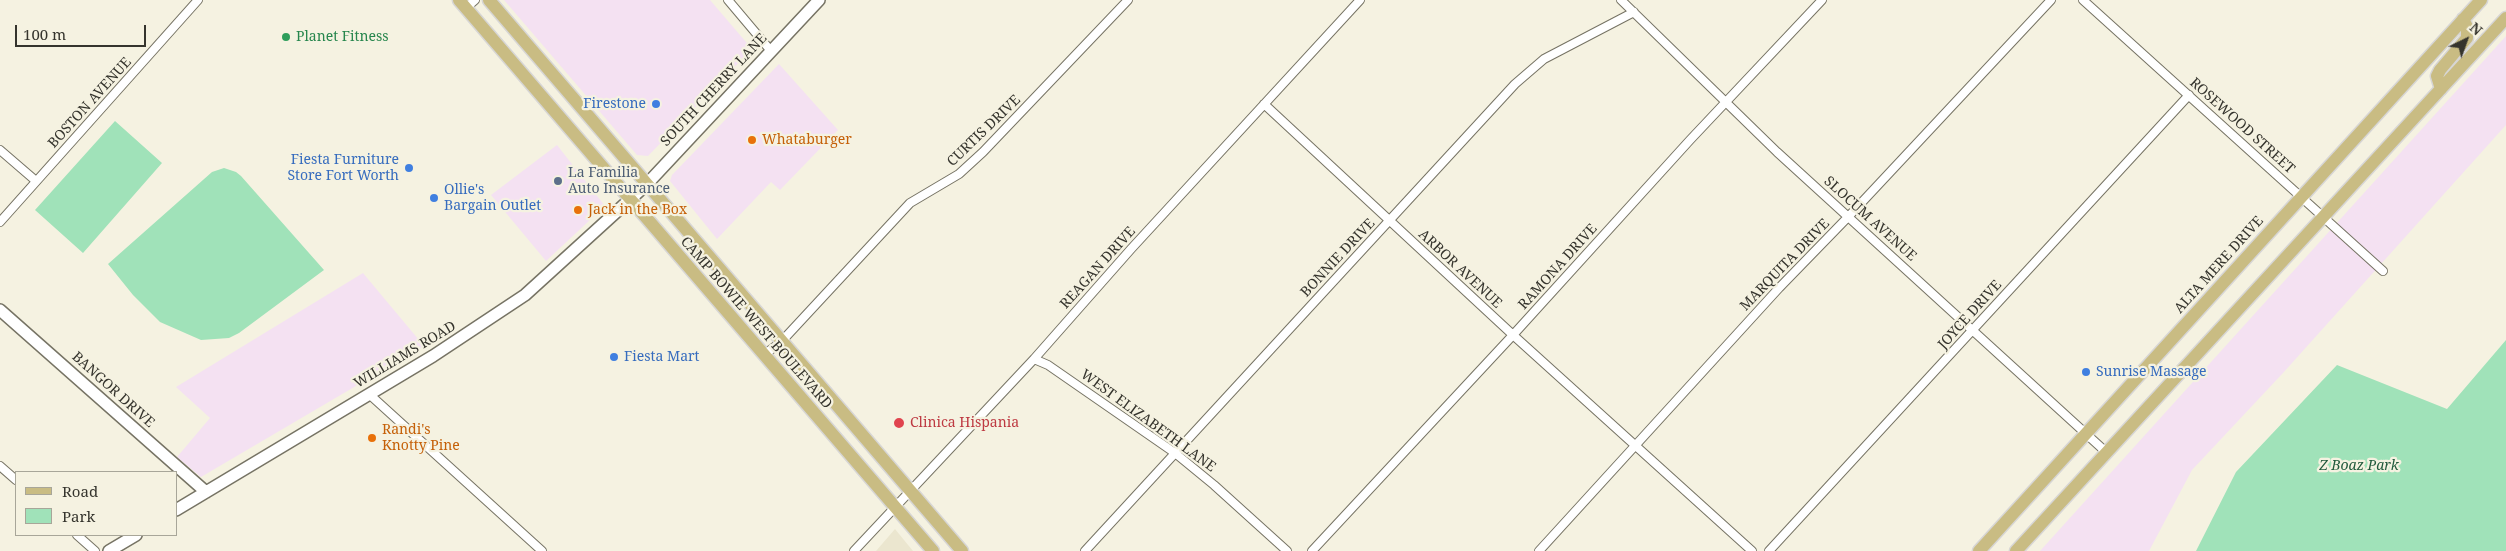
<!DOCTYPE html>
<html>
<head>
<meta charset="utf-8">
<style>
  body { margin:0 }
  #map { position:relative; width:2506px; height:551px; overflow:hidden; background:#f5f2e1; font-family:"Noto Serif",serif }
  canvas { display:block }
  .legend { position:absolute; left:15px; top:471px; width:162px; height:65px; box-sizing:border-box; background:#f5f2e1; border:1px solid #a8a699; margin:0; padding:6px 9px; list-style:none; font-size:15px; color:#35342d }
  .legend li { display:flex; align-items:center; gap:10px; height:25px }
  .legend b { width:25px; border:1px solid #a8a699 }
  .north { position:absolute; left:2441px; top:15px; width:50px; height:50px; -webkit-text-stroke:4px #f5f2e1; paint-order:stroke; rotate:42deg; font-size:14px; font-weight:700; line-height:20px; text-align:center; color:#35342d }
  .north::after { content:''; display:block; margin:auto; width:18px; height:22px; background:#35342d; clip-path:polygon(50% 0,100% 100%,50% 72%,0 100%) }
  .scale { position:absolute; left:15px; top:25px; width:131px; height:22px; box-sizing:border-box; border:2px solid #35342d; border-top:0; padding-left:6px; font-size:15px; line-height:18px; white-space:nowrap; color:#35342d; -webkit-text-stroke:4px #f5f2e1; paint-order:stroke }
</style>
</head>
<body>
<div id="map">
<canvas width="2506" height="551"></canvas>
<ul class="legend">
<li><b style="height:6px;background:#c9bc83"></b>Road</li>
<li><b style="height:14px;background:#a0e2b9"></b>Park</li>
</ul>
<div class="north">N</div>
<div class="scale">100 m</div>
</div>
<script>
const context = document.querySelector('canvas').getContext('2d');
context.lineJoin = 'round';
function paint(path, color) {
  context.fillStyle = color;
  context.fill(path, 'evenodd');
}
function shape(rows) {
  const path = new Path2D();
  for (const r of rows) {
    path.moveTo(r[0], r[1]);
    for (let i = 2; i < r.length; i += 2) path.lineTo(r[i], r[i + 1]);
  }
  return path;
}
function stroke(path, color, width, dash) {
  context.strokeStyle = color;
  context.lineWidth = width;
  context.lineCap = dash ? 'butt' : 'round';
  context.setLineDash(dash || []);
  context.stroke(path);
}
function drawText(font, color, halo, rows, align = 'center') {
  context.font = font + ' "Noto Serif",serif';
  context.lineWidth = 4.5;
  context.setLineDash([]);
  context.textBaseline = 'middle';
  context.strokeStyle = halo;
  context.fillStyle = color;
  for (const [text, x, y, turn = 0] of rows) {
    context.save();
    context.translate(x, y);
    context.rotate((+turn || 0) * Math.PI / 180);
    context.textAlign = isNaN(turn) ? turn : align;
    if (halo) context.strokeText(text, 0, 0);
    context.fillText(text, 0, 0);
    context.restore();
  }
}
paint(shape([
  [504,0,710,0,752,49,648,156,637,155],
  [2506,36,2506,125,2283,373,2192,470,2149,551,2040,551],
  [779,64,838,130,780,190,771,182,717,239,670,181,672,175],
  [557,145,605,206,546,261,491,195],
  [363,273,424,346,201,477,177,457,210,418,176,387]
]), '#f4e1f2');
paint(shape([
  [895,529,913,551,876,551]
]), '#ebe6cf');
paint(shape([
  [115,121,162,163,83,253,35,210],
  [224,168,236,172,241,176,324,270,239,333,229,338,201,340,160,322,133,295,108,264,212,172],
  [2506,340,2506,551,2196,551,2236,472,2337,365,2447,409]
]), '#a0e2b9');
const street = shape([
  [728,0,771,51],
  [1621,0,1777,152,2106,452],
  [2083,0,2383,271],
  [466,8,475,0],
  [1264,104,1513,335,1752,551],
  [0,150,36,181],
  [0,222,198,0],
  [765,354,781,342,910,203,959,174,983,152,1128,0],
  [1034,359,1048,365,1175,453,1214,485,1287,551],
  [369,394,542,551],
  [0,466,16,480],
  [77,535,95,551],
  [854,551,1034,359,1131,249,1360,0],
  [1085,551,1515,84,1544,59,1634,12],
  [1312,551,1513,335,1690,140,1822,0],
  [1539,551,1779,288,1849,216,2051,0],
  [1769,551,2189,95]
]);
const secondary = shape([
  [0,310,206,492],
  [176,510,433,356,525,295,647,184,819,0],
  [109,551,136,535]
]);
const primary = shape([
  [459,0,933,551],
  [489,0,962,551],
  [2441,89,2437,76,2440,70,2467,38,2467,27,2463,19],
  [1979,551,2481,0],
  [2016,551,2506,18]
]);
stroke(street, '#767364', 10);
stroke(secondary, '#767364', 14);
stroke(primary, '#d7d6d5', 15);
stroke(street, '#fff', 8);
stroke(secondary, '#fff', 11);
stroke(primary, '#c9bc83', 12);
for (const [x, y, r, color] of [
  [286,37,5,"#2e9e5b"],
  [656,104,5,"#3f7fe0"],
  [752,140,5,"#e8710a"],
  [409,168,5,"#3f7fe0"],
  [558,181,5,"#5c6f8a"],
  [434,198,5,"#3f7fe0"],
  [578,210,5,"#e8710a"],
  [614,357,5,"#3f7fe0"],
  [2086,372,5,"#3f7fe0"],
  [899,423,6,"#e0444e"],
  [372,438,5,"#e8710a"]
]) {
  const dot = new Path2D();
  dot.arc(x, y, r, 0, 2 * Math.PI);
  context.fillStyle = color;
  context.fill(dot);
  stroke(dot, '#f5f2e1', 2);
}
drawText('14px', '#27864d', '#f5f2e1', [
  ["Planet Fitness",296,37]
], 'left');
drawText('14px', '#35342d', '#f5f2e1', [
  ["SOUTH CHERRY LANE",714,90,-47],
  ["BOSTON AVENUE",90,103,-48],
  ["ROSEWOOD STREET",2242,126,42],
  ["CURTIS DRIVE",984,131,-44],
  ["SLOCUM AVENUE",1870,219,42],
  ["BONNIE DRIVE",1338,258,-47],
  ["MARQUITA DRIVE",1785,265,-46],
  ["ALTA MERE DRIVE",2219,265,-48],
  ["RAMONA DRIVE",1558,267,-48],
  ["REAGAN DRIVE",1098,268,-48],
  ["ARBOR AVENUE",1460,269,43],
  ["JOYCE DRIVE",1970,315,-48],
  ["CAMP BOWIE WEST BOULEVARD",756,323,49],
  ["WILLIAMS ROAD",405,355,-31],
  ["BANGOR DRIVE",113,390,42],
  ["WEST ELIZABETH LANE",1148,421,36]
]);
drawText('14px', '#366cbe', '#f5f2e1', [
  ["Firestone",646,104,"right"],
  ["Fiesta Furniture",399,160,"right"],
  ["Store Fort Worth",399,176,"right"],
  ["Ollie's",444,190],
  ["Bargain Outlet",444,206],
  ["Fiesta Mart",624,357],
  ["Sunrise Massage",2096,372]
], 'left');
drawText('14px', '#c56008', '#f5f2e1', [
  ["Whataburger",762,140],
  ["Jack in the Box",588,210],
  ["Randi's",382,430],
  ["Knotty Pine",382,446]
], 'left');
drawText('14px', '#4e5e75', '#f5f2e1', [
  ["La Familia",568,173],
  ["Auto Insurance",568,189]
], 'left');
drawText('14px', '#be3a42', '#f5f2e1', [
  ["Clinica Hispania",910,423]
], 'left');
drawText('italic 14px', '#215a3c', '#f5f2e1', [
  ["Z Boaz Park",2359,466]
]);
</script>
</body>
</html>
